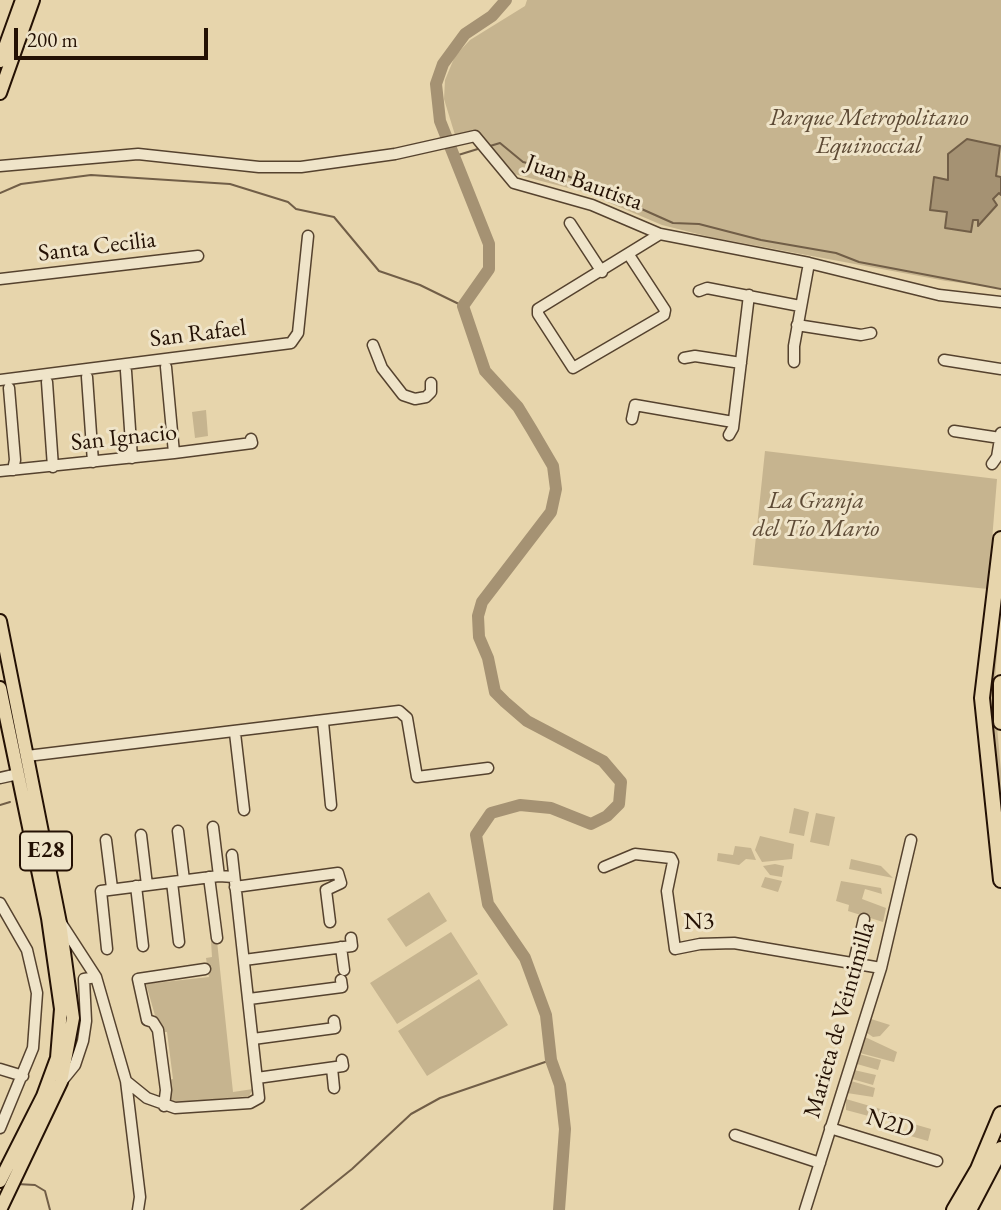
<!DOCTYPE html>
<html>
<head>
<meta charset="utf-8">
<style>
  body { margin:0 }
  #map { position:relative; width:1001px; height:1210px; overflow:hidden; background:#e7d5ac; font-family:"EB Garamond",serif }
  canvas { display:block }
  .scale { position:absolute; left:14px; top:28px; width:194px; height:32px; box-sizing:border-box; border:4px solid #241104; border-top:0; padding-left:9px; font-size:21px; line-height:24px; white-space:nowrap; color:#241104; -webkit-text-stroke:5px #efe4c9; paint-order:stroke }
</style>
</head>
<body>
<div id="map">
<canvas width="1001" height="1210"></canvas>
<div class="scale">200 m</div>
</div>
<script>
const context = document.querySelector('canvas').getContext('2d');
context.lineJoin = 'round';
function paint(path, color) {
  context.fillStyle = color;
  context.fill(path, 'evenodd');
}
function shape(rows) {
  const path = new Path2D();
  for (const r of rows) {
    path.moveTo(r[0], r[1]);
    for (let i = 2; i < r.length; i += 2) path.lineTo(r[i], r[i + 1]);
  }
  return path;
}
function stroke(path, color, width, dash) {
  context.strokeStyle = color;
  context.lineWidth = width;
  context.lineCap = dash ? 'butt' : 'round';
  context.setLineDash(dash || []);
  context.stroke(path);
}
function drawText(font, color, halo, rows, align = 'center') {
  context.font = font + ' "EB Garamond",serif';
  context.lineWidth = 6;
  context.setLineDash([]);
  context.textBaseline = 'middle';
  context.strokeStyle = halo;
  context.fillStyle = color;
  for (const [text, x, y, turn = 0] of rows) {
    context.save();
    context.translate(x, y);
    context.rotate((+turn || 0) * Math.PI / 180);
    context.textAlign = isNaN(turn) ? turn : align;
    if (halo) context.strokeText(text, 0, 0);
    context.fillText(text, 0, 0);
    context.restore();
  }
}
paint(shape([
  [527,0,1001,0,1001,288,946,281,710,237,662,225,584,192,514,174,482,136,470,132,455,135,444,99,445,80,455,56,470,40,525,6],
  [206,410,208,436,195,438,192,412],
  [765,451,997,479,988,589,753,565],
  [1001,602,994,693,1001,771,1001,833,991,693],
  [794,808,809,812,804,836,789,833],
  [816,813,835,817,829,846,810,842],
  [760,836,794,844,792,859,762,862,755,850],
  [735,846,751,848,756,860,746,859,739,865,717,861,718,853,733,855],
  [851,859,881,866,893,878,849,869],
  [775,864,784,866,782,877,770,875,763,866],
  [765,877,782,881,778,892,761,887],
  [841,881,881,888,882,894,865,889,862,899,886,908,883,922,848,911,849,905,836,901],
  [429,892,447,921,406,947,387,919],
  [451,932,478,974,397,1024,370,983],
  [211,941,217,941,233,1092,253,1089,249,1096,171,1103,168,1080,173,1079,167,1032,163,1032,156,1019,146,984,209,977,206,958,212,957],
  [479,979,508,1025,427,1076,398,1031],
  [871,1019,890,1025,880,1036,873,1037,867,1033],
  [865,1037,897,1052,894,1062,860,1053],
  [859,1054,881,1060,878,1070,857,1064],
  [854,1070,876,1075,873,1085,852,1079],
  [851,1081,875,1088,873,1097,847,1093],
  [846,1099,894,1113,891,1122,846,1110],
  [910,1123,931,1129,928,1141,907,1135]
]), '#c6b48f');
const water = shape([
  [967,139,1000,146,996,176,1001,177,1001,195,999,193,993,199,997,205,978,226,978,220,973,220,971,232,945,228,947,212,930,210,934,177,948,180,948,154,967,139]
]);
paint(water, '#a59273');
stroke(water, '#715e47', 2);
stroke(shape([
  [490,146,500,143,523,162,552,169,673,223,699,224,761,240,836,253,859,262,1001,289],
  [455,156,481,148],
  [0,193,21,184,91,175,230,184,288,202,296,209,334,217,379,271,420,285,463,306],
  [0,805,10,802],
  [17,1184,35,1185,45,1191,50,1210],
  [301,1210,352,1169,411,1114,440,1098,551,1060]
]), '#715e47', 2);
stroke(shape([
  [506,0,492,16,465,34,443,64,436,84,440,121,489,244,489,269,463,306,485,371,518,407,532,430,553,466,556,489,551,512,482,602,478,616,479,637,488,658,495,692,505,702,527,721,603,761,621,782,619,804,607,816,591,824,551,808,520,805,491,813,476,835,488,904,525,958,546,1015,551,1060,560,1085,565,1129,559,1210]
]), '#a59273', 12);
const minor = shape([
  [0,166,138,154,259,167,301,167,395,154,475,136,514,183,592,205,660,234,809,263,939,295,1001,302],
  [570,223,602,272],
  [629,255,665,310,664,315,573,368,538,314,538,309,660,234],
  [0,279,198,256],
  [699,291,707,288,800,306],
  [797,325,861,335,871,333],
  [373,345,382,368,403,395,415,399,426,397,431,392,431,383],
  [684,358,695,356,741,363],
  [944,360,1001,369],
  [794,362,794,346,809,263],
  [166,367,174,453],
  [126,371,132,458],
  [87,377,93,462],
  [0,380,291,343,298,333,308,236],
  [47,382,53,467],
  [9,388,15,460,13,470],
  [632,419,635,405,733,422],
  [954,431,1000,438],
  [729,435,733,428,749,295],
  [992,464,997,457,1001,433],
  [0,471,174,453,252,443,251,439],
  [323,722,331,805],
  [235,733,244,810],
  [27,756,399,711,407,718,417,777,488,768],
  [0,778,18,774],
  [213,827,219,876],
  [178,831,184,880],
  [141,835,147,885],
  [106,840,112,888],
  [604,867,635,854,671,858,673,862,667,891,675,949,700,944,734,943,881,968],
  [209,877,217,938],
  [172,882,179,942],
  [136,886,143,946],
  [235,887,338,873],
  [0,903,27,950,37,993,33,1048,0,1128],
  [330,922,326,890,341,883,338,873],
  [61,923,96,977,126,1081,140,1197,138,1210],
  [341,947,344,970],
  [107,949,101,891,219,876,234,877],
  [244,960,352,946,351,938],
  [854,962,864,919],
  [249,999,342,987,341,980],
  [253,1039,335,1028,334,1021],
  [332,1068,334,1088],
  [0,1069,23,1076],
  [257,1078,343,1066,342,1060],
  [62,1081,75,1065,83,1041,86,1021,84,979,96,977],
  [126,1081,147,1098,175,1108,250,1103,259,1098,232,855],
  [164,1106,166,1090,158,1030,153,1022,147,1020,138,979,205,969],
  [830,1128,937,1161],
  [735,1135,820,1163],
  [805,1210,881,968,911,840]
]);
const major = shape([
  [0,61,22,0],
  [0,93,33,0],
  [0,621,60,923,73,1018,61,1082,0,1210],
  [0,688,48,918,61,1009,57,1058,43,1096,0,1181]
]);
const highway = shape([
  [1001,539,982,698,1001,880],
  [1001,683,1001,722],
  [954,1210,978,1169,1001,1114],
  [969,1210,1001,1149]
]);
stroke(minor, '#55422e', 13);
stroke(major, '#241104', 16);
stroke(highway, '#241104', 18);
stroke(minor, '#efe4c9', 10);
stroke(major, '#e7d5ac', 12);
stroke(highway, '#e7d5ac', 14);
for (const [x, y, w] of [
  [46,851,52]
]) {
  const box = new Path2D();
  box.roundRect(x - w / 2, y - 19.5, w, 39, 5);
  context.fillStyle = '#efe4c9';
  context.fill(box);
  stroke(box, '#241104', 2);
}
drawText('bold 23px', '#241104', null, [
  ["E28",46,851]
]);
drawText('italic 24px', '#5d4a35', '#efe4c9', [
  ["Parque Metropolitano",869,118],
  ["Equinoccial",869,146],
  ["La Granja",816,501],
  ["del Tío Mario",816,529]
]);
drawText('24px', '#241104', '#efe4c9', [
  ["Juan Bautista",584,183,20],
  ["Santa Cecilia",97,247,-7],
  ["San Rafael",198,334,-7],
  ["San Ignacio",124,438,-6],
  ["N3",699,922,-2],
  ["Marieta de Veintimilla",840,1020,-74],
  ["N2D",890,1124,17]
]);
</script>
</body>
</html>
